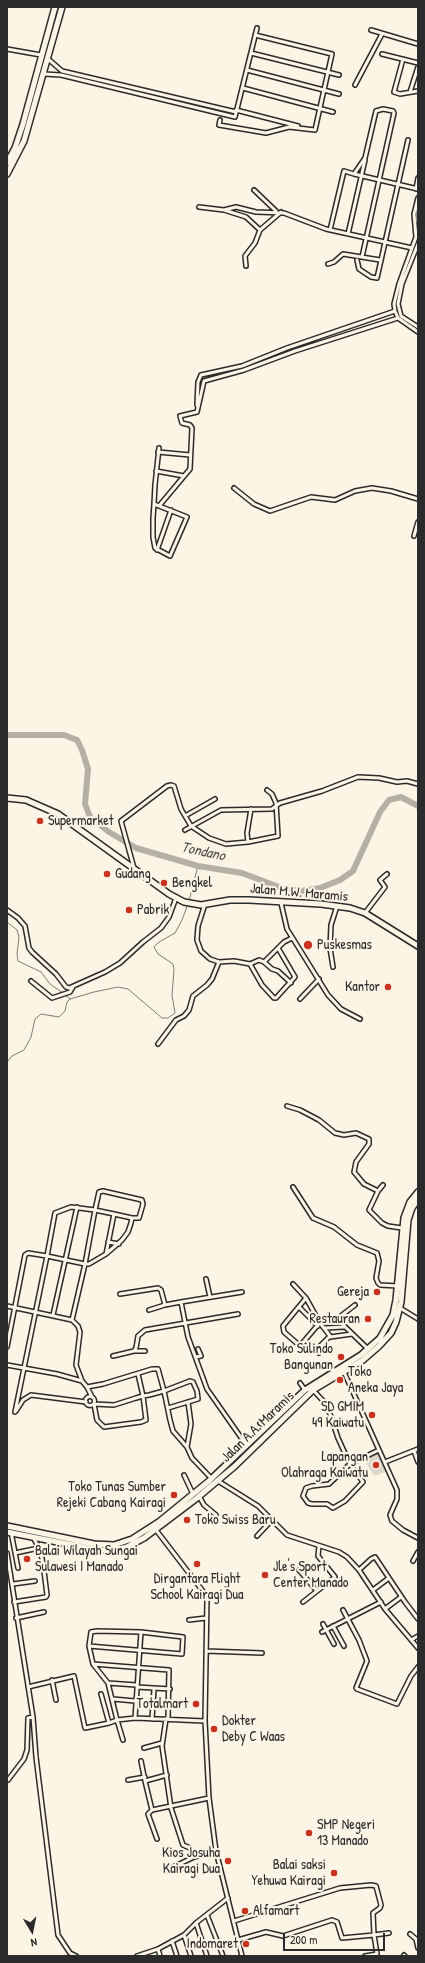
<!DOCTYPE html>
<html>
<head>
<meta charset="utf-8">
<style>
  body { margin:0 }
  #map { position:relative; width:425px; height:1963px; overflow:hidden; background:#fcf5e5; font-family:"Patrick Hand",sans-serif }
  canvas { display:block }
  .frame { position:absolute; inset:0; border:8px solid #2b2b2b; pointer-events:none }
  .north { position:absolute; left:12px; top:1911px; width:40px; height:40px; -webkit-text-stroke:3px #fcf5e5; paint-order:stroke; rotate:170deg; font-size:11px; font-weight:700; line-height:16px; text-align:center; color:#2b2b2b }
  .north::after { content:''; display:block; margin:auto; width:14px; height:18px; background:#2b2b2b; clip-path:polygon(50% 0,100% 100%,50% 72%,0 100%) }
  .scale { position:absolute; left:283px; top:1933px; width:102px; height:18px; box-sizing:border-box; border:2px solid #2b2b2b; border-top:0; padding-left:5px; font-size:12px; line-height:14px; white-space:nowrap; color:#2b2b2b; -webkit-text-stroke:3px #fcf5e5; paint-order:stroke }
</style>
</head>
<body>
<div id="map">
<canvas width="425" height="1963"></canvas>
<div class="frame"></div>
<div class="north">N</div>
<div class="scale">200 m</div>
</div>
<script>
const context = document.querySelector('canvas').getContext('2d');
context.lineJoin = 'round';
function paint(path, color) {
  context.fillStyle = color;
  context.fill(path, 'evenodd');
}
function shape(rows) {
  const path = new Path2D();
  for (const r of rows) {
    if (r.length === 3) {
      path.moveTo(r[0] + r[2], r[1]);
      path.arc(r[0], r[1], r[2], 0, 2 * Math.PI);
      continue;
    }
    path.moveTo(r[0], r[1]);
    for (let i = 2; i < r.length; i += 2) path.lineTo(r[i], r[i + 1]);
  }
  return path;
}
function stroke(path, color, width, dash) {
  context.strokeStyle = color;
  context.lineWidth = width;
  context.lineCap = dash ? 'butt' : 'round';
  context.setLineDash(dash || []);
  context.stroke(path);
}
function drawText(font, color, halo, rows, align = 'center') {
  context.font = font + ' "Patrick Hand",sans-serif';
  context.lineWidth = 4;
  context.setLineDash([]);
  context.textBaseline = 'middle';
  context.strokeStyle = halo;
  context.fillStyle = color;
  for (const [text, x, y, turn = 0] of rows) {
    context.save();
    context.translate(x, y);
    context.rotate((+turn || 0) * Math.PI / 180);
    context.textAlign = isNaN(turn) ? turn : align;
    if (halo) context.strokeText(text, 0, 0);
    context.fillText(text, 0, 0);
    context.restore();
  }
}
paint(shape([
  [379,1452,388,1471,374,1476,364,1459]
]), '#ded8ca');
stroke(shape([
  [189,901,198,866],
  [7,922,17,930,19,937,17,954,18,961,41,972,50,984,63,993],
  [65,995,70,999],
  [7,1062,12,1056,24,1050,31,1037,35,1019,41,1014,59,1017,65,1011,67,1002,70,999,94,992,118,987,128,989,162,1018,168,1018,175,1013,172,995,174,970,173,964,158,954,154,947,159,942,175,933,182,920,188,904]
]), '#7d7b74', 1);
stroke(shape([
  [7,735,64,735,77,740,82,750,88,769,85,804,90,817,109,832,136,848,198,866,242,873,284,889,301,891,320,888,340,880,353,871,380,812,389,800,401,797,418,806]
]), '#b4b0a5', 6);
const minor = shape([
  [371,30,418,44],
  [7,49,41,55],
  [251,53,339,75],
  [382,54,418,63],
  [47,58,62,71,236,112],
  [403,59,394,92,400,94,418,91],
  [247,70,339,94],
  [44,74,61,75,235,117,257,28],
  [355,85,382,34],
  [243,88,333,112],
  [410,92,418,67],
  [236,110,298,126],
  [220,120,219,125,266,133,289,127,315,130,332,54,255,35],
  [354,174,418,189],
  [416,189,418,178],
  [254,190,276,211],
  [418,198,414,214,416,237,399,284,394,304,395,311,398,318,418,332],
  [199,207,224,210,236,207,256,212,284,213,326,229,412,248],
  [418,209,418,221],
  [224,210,246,217,260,230,255,243,245,256,246,266],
  [260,230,281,212],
  [330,230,344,171,354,174,365,158,376,111,383,109,393,111,394,113,362,257],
  [348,234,365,160],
  [418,244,402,284,398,304,401,316,418,327],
  [357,260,359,269,371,277,377,278,408,140],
  [328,264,334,262,343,254,380,260],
  [198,407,197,405,198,382,201,375,242,366,287,348,395,311],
  [158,452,190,455],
  [156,471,184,476],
  [234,488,254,504,270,511,311,497,335,500,355,491,372,488,391,491,418,499],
  [154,504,187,517,170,556,155,548,153,537,153,518,154,504,155,485,159,448],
  [159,506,190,469,192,428,190,425,182,423,180,416,197,412,204,381,244,370,295,351,398,318],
  [414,536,418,522],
  [157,550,171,510],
  [185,816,215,799],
  [185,830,221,810,272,809,280,803,322,791,358,777,379,778,397,782,407,781,418,784],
  [248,842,247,833,251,809],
  [134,868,121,821,167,786,171,785,174,786,181,809,191,826,209,838,226,844,248,842,278,836,276,803,272,794,267,790],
  [281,903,287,929,328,995,341,1009,360,1019],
  [205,904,198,926,197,940,201,951,210,959,219,962,234,961,250,964,259,960,264,962,284,942,292,938],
  [7,910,18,918,25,926,29,948,32,952,56,974,66,987,69,988,105,972,120,963,143,942,161,928,169,917,176,898],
  [365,913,385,887,380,880,387,874],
  [264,962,272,969,278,971,291,983],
  [250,964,262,985,274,998,276,998,295,977,278,948],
  [333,967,330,948,331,925,337,906],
  [31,981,52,998,70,992,73,987],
  [300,999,319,979],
  [158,1044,176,1020,184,1016,189,1010,193,996,207,985,212,979,219,962],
  [287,1106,300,1110,319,1120,335,1133,344,1135,356,1133,369,1139,369,1144,356,1162,354,1172,364,1184,378,1191,369,1210,382,1223,388,1226,402,1228],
  [293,1187,313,1218,334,1227,357,1245,377,1253,379,1261,376,1278,378,1283,380,1285,398,1286],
  [378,1191,383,1185],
  [108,1242,119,1244],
  [106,1254,122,1240,128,1232,131,1223,132,1218,114,1214],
  [206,1279,210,1297],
  [293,1284,306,1298,316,1316,322,1320,337,1319,355,1305],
  [120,1294,158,1288,161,1290,165,1305,181,1302,188,1337,207,1389,247,1446],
  [306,1298,283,1326,284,1332,300,1346,322,1320],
  [181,1302,242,1292],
  [7,1306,72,1320,78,1326,80,1332,76,1365,82,1381],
  [299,1307,318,1326],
  [400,1308,418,1319],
  [149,1310,165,1305],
  [53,1315,77,1207],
  [337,1319,368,1349],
  [72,1320,85,1264,47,1256,55,1213,71,1207,95,1210,85,1264,89,1264,106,1254,114,1214,95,1210,99,1192,103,1191,142,1200,143,1204,139,1218,132,1218],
  [325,1328,344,1327],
  [330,1337,352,1334],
  [306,1341,319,1353],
  [7,1347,25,1255,28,1253,47,1256,15,1412],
  [316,1350,330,1336,320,1323],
  [134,1351,145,1351],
  [113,1356,134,1351,136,1348,138,1336,145,1330,238,1314],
  [196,1357,201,1356,198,1349],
  [7,1365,57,1374,82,1381,87,1387,103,1384,152,1369,158,1369,164,1391,149,1395,143,1396,136,1398,114,1405,94,1404,97,1420,104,1427,141,1422,146,1420,143,1396,138,1374],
  [344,1372,397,1490,397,1499,390,1515,392,1521,403,1530,418,1538],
  [300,1383,305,1390],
  [87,1387,92,1397],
  [313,1390,327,1405,338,1438,348,1460,350,1464,355,1471,363,1482,345,1501,333,1508,327,1504,312,1504,308,1503,303,1496,306,1488,312,1486,329,1484,350,1464,379,1450],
  [90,1401,4.5],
  [168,1408,198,1399,197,1391,193,1382,190,1381,164,1391,170,1420,173,1431,187,1447,192,1458,212,1479],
  [16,1411,23,1400,31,1395,86,1402],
  [260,1423,263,1425,274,1413,278,1416],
  [187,1447,191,1424,188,1402],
  [414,1451,418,1462],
  [385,1462,418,1449],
  [184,1475,193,1494],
  [218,1481,258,1506,287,1535,339,1552,347,1557,359,1570,385,1609,418,1648],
  [199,1496,204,1505,216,1515,214,1521],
  [156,1530,202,1590,207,1599,205,1721,209,1798,216,1851,242,1956],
  [11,1532,18,1568],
  [257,1536,272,1520],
  [7,1553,33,1717,36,1757,58,1935,70,1953,76,1956],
  [15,1553,34,1549],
  [413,1561,418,1552],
  [299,1570,317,1591],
  [359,1570,371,1559,375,1557,405,1602,418,1619],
  [13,1584,35,1581],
  [373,1590,389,1578],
  [14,1602,46,1597,47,1595,43,1563,40,1550,33,1537],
  [303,1602,335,1577,318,1556,319,1546],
  [385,1609,401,1597],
  [343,1610,359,1640,367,1661,356,1688,357,1689,397,1704,411,1676,418,1667],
  [16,1618,44,1612],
  [189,1620,206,1618],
  [323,1624,334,1644],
  [333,1626,344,1646],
  [322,1632,381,1602],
  [411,1640,418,1636],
  [89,1646,182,1654,183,1637,141,1632,97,1631,91,1632,89,1646,93,1664,108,1683,117,1720,135,1718,205,1721],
  [206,1651,262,1653],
  [93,1664,169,1670,168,1719],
  [52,1680,56,1700],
  [108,1683,136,1685],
  [28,1687,74,1676,85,1728,109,1723,101,1694],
  [137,1687,170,1689],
  [113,1699,135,1701],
  [135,1718,141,1632],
  [152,1719,154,1689],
  [166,1719,162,1746,171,1808,183,1845,190,1848,194,1857,216,1851],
  [109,1723,117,1720,123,1740],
  [144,1748,162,1743],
  [141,1761,145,1781],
  [167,1775,145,1781,152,1810,209,1798],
  [8,1780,24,1759,27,1750,28,1718,33,1717],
  [128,1780,145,1777],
  [152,1810,148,1814,157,1839],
  [165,1871,194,1857],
  [207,1915,223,1956],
  [234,1921,340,1888,371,1885,376,1886,381,1905,380,1908,373,1913,374,1935,389,1933],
  [196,1923,207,1956],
  [410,1934,416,1939,418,1948],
  [184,1935,191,1956],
  [238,1940,266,1932,283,1936,332,1920,337,1922,342,1938,374,1935,377,1954,365,1956],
  [172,1941,177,1956],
  [158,1949,160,1956],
  [404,1955,405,1956],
  [137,1956,158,1949,184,1935,196,1923,228,1898]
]);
const trunk = shape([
  [7,163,15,148,23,124,55,7],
  [7,174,24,141,62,7],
  [7,798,26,800,58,814,169,894,184,902,201,905,230,900,249,900,321,904,350,908,365,913,418,946],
  [7,1526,94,1544,114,1545,132,1539,160,1521,209,1481,305,1390,361,1355,380,1338,393,1315,396,1300,404,1218,410,1202,418,1192],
  [7,1532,98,1550,114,1550,127,1547,144,1538,197,1498,235,1466,313,1390,363,1360,379,1346,391,1333,396,1322,401,1302,408,1220,412,1208,418,1199]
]);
stroke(minor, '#2b2b2b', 6);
stroke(trunk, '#2b2b2b', 8);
stroke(minor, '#fcf5e5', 3);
stroke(trunk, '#fcf5e5', 5);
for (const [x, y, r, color] of [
  [40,821,4,"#c8321e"],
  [107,874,4,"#c8321e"],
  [164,883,4,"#c8321e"],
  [129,910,4,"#c8321e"],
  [308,945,5,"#c8321e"],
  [388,987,4,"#c8321e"],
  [377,1292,4,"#c8321e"],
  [368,1319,4,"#c8321e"],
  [341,1357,4,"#c8321e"],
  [340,1380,4,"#c8321e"],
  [372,1415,4,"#c8321e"],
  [376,1465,4,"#c8321e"],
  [174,1495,4,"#c8321e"],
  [187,1520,4,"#c8321e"],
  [27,1559,4,"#c8321e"],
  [197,1564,4,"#c8321e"],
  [265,1575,4,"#c8321e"],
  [196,1704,4,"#c8321e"],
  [214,1729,4,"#c8321e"],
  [309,1833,4,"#c8321e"],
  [228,1861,4,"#c8321e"],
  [334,1873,4,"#c8321e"],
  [245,1911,4,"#c8321e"],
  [246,1944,4,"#c8321e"]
]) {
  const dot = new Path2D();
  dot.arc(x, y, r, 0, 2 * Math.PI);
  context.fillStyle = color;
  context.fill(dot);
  stroke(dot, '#fcf5e5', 1.5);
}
drawText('14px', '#2b2b2b', '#fcf5e5', [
  ["Supermarket",48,821],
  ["Gudang",115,874],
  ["Bengkel",172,883],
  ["Pabrik",137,910],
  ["Puskesmas",317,945],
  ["Kantor",380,987,"right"],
  ["Gereja",369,1292,"right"],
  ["Restauran",360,1319,"right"],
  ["Toko Sulindo",333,1349,"right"],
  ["Bangunan",333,1365,"right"],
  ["Toko",348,1372],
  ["Aneka Jaya",348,1388],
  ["SD GMIM",364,1407,"right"],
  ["49 Kaiwatu",364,1423,"right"],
  ["Lapangan",368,1457,"right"],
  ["Olahraga Kaiwatu",368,1473,"right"],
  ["Toko Tunas Sumber",166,1487,"right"],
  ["Rejeki Cabang Kairagi",166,1503,"right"],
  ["Toko Swiss Baru",195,1520],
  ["Balai Wilayah Sungai",35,1551],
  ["Sulawesi I Manado",35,1567],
  ["Jle's Sport",273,1567],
  ["Center Manado",273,1583],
  ["Dirgantara Flight",197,1579,"center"],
  ["School Kairagi Dua",197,1595,"center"],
  ["Totalmart",188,1704,"right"],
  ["Dokter",222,1721],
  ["Deby C Waas",222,1737],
  ["SMP Negeri",317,1825],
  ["13 Manado",317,1841],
  ["Kios Josuha",220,1853,"right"],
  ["Kairagi Dua",220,1869,"right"],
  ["Balai saksi",326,1865,"right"],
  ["Yehuwa Kairagi",326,1881,"right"],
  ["Alfamart",253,1911],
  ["Indomaret",238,1944,"right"]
], 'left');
drawText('14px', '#2b2b2b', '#fcf5e5', [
  ["Jalan M.W. Maramis",299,893,5],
  ["Jalan A.A. Maramis",258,1427,-44]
]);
drawText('italic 15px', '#545350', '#fcf5e5', [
  ["Tondano",203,852,12]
]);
</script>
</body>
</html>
